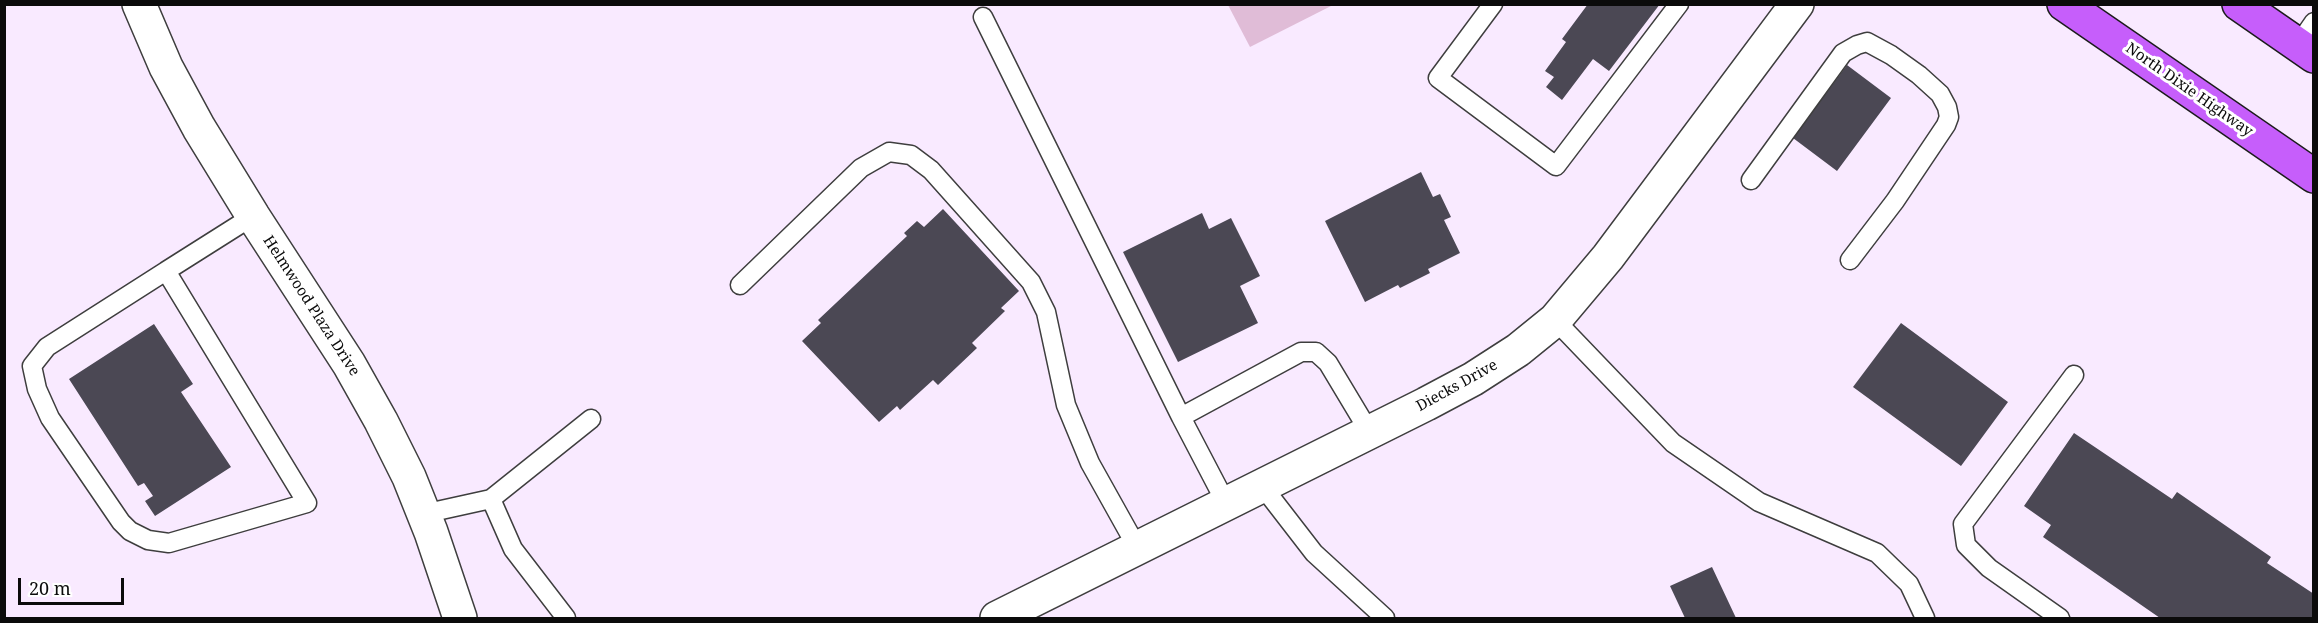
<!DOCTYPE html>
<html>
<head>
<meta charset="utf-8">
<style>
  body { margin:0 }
  #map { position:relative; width:2318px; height:623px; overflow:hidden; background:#f9eaff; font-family:"Noto Serif",serif }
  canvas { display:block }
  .frame { position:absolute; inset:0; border:6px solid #0b0b0b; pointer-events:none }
  .scale { position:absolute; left:18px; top:578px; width:106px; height:27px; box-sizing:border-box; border:3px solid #0b0b0b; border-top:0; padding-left:8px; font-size:18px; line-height:21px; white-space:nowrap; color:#0b0b0b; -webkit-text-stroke:4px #fff; paint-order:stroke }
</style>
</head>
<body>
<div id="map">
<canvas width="2318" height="623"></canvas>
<div class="frame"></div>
<div class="scale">20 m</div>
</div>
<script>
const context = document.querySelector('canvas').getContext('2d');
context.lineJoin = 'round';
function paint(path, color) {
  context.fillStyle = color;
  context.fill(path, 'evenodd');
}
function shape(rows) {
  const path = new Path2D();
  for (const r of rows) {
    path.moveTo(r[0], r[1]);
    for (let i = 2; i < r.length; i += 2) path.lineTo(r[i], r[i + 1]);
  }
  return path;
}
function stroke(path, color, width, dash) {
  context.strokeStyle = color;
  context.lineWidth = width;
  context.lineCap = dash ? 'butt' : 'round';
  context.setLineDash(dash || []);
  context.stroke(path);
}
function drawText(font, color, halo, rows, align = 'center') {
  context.font = font + ' "Noto Serif",serif';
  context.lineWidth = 6;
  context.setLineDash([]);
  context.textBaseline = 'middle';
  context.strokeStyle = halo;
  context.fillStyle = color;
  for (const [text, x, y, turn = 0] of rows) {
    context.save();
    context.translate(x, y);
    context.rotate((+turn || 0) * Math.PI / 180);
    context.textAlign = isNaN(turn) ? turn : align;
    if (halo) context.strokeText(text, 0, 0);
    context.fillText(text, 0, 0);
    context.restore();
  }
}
paint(shape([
  [1228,5,1333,5,1250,47]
]), '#e0bcd7');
paint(shape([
  [1588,4,1660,4,1609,71,1593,59,1562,100,1546,87,1554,77,1545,71,1566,42,1562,39],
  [1847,65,1891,98,1837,171,1793,138],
  [1421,172,1433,197,1440,194,1451,217,1444,220,1460,253,1428,269,1430,273,1400,288,1398,285,1365,302,1325,221],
  [943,209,1019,291,1001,308,1005,311,972,343,977,348,938,385,933,380,900,410,897,406,879,422,802,341,821,323,818,320,907,236,904,233,917,221,924,227],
  [1202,213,1209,229,1231,218,1260,276,1240,286,1258,323,1178,362,1123,252],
  [1901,323,2008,402,1961,466,1853,387],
  [154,324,193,384,181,392,231,467,155,516,145,501,153,496,144,483,138,486,69,379],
  [2074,433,2172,499,2177,492,2271,557,2267,563,2314,594,2314,618,2160,618,2043,537,2051,525,2024,506],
  [1712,567,1736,618,1685,618,1670,586]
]), '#4b4854');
const lane = shape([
  [1493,4,1438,78,1556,166,1679,4],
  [983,17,1181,417],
  [2298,45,2314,22],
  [1751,180,1843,53,1857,45,1867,42,1891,55,1919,75,1940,94,1947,107,1949,117,1946,125,1895,201,1850,260],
  [166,271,47,347,32,366,37,389,50,418,121,522,130,531,148,540,169,543,307,503,166,271,253,216],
  [740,285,861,168,889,152,911,155,931,170,1031,282,1046,312,1066,405,1090,463,1138,549],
  [1555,320,1673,443,1759,502,1877,553,1909,584,1925,618],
  [1263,487,1314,553,1385,618],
  [491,499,513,549,566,618],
  [1227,505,1181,417,1301,352,1316,352,1328,363,1370,433],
  [423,514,491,499,591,419],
  [2060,618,1989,568,1966,545,1963,524,2074,375]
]);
const street = shape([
  [139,4,166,67,199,128,253,216,349,364,381,421,409,477,431,532,460,618],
  [997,618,1426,404,1473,379,1518,350,1555,320,1608,257,1797,4]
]);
const primary = shape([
  [2064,4,2314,176],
  [2239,4,2314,56]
]);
stroke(lane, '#3e3e3e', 21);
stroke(street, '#3e3e3e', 36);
stroke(primary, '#1c1c1c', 36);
stroke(lane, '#fff', 18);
stroke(street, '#fff', 33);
stroke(primary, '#c65efb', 33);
drawText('15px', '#0b0b0b', '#fff', [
  ["North Dixie Highway",2189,90,35],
  ["Helmwood Plaza Drive",311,306,57],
  ["Diecks Drive",1457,386,-29]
]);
</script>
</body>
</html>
